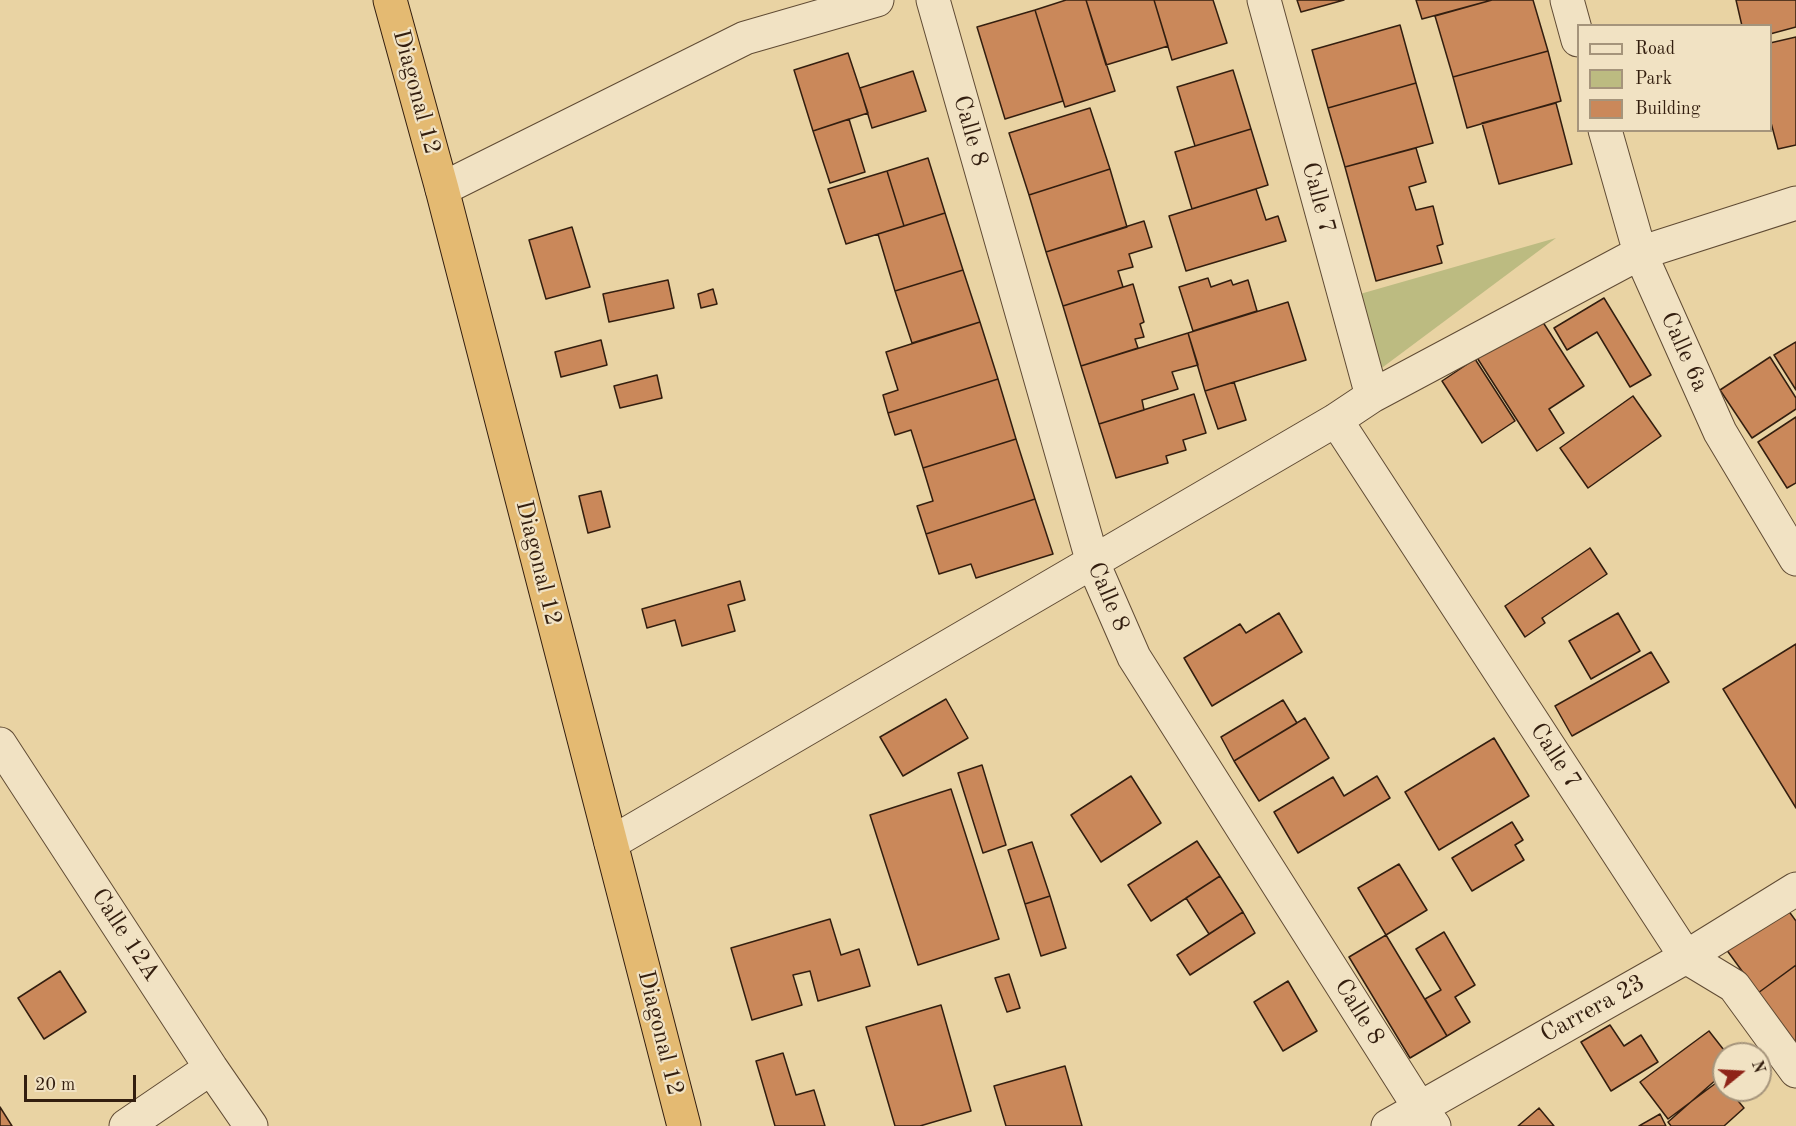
<!DOCTYPE html>
<html>
<head>
<meta charset="utf-8">
<style>
  body { margin:0 }
  #map { position:relative; width:1796px; height:1126px; overflow:hidden; background:#e9d3a3; font-family:"Old Standard TT",serif }
  canvas { display:block }
  .legend { position:absolute; left:1577px; top:24px; width:195px; height:108px; box-sizing:border-box; background:#f1e2c3; border:2px solid #a5947b; margin:0; padding:8px 10px; list-style:none; font-size:18px; color:#331e0f }
  .legend li { display:flex; align-items:center; gap:12px; height:30px }
  .legend b { width:30px; border:2px solid #a5947b }
  .north { position:absolute; left:1712px; top:1042px; width:60px; height:60px; box-sizing:border-box; background:#f1e2c3; border:2px solid #a5947b; border-radius:50%; rotate:72deg; font-size:16px; font-weight:700; line-height:24px; text-align:center; color:#331e0f }
  .north::after { content:''; display:block; margin:auto; width:21px; height:27px; background:#8f2418; clip-path:polygon(50% 0,100% 100%,50% 72%,0 100%) }
  .scale { position:absolute; left:24px; top:1075px; width:112px; height:27px; box-sizing:border-box; border:3px solid #331e0f; border-top:0; padding-left:8px; font-size:18px; line-height:21px; white-space:nowrap; color:#331e0f; -webkit-text-stroke:4px #f1e2c3; paint-order:stroke }
</style>
</head>
<body>
<div id="map">
<canvas width="1796" height="1126"></canvas>
<ul class="legend">
<li><b style="height:8px;background:#f1e2c3"></b>Road</li>
<li><b style="height:16px;background:#bcbb81"></b>Park</li>
<li><b style="height:16px;background:#ca885a"></b>Building</li>
</ul>
<div class="north">N</div>
<div class="scale">20 m</div>
</div>
<script>
const context = document.querySelector('canvas').getContext('2d');
context.lineJoin = 'round';
function paint(path, color) {
  context.fillStyle = color;
  context.fill(path, 'evenodd');
}
function shape(rows) {
  const path = new Path2D();
  for (const r of rows) {
    path.moveTo(r[0], r[1]);
    for (let i = 2; i < r.length; i += 2) path.lineTo(r[i], r[i + 1]);
  }
  return path;
}
function stroke(path, color, width, dash) {
  context.strokeStyle = color;
  context.lineWidth = width;
  context.lineCap = dash ? 'butt' : 'round';
  context.setLineDash(dash || []);
  context.stroke(path);
}
function drawText(font, color, halo, rows, align = 'center') {
  context.font = font + ' "Old Standard TT",serif';
  context.lineWidth = 4.5;
  context.setLineDash([]);
  context.textBaseline = 'middle';
  context.strokeStyle = halo;
  context.fillStyle = color;
  for (const [text, x, y, turn = 0] of rows) {
    context.save();
    context.translate(x, y);
    context.rotate((+turn || 0) * Math.PI / 180);
    context.textAlign = isNaN(turn) ? turn : align;
    if (halo) context.strokeText(text, 0, 0);
    context.fillText(text, 0, 0);
    context.restore();
  }
}
paint(shape([
  [1556,238,1375,373,1353,296]
]), '#bcbb81');
const building = shape([
  [1066,0,1086,0,1115,91,1065,107,1035,10,1066,0],
  [1086,0,1154,0,1168,46,1106,65,1086,0],
  [1154,0,1213,0,1227,43,1172,60,1154,0],
  [1297,0,1344,0,1301,12,1297,0],
  [1416,0,1492,0,1422,19,1416,0],
  [1492,0,1533,0,1548,51,1453,77,1435,16,1492,0],
  [1736,0,1796,0,1796,27,1770,34,1770,26,1742,26,1736,0],
  [1035,10,1063,101,1005,119,977,27,1035,10],
  [1400,25,1416,83,1328,108,1312,50,1400,25],
  [1796,37,1796,145,1778,149,1770,119,1770,43,1796,37],
  [1548,51,1561,101,1467,128,1453,77,1548,51],
  [848,53,868,113,813,131,794,70,848,53],
  [1233,70,1251,129,1195,146,1177,87,1233,70],
  [913,71,926,111,872,128,860,88,913,71],
  [1416,83,1433,143,1345,167,1328,108,1416,83],
  [1556,103,1572,164,1499,184,1482,123,1556,103],
  [1090,108,1110,169,1029,195,1009,133,1090,108],
  [849,119,865,172,830,183,813,131,849,119],
  [1251,129,1268,185,1192,209,1175,152,1251,129],
  [1416,148,1426,182,1409,187,1416,210,1433,206,1443,244,1437,246,1442,263,1376,281,1345,167,1416,148],
  [928,158,945,213,904,226,887,171,928,158],
  [1110,169,1127,227,1046,252,1029,195,1110,169],
  [887,171,904,226,846,244,828,189,887,171],
  [1256,189,1266,220,1278,216,1286,241,1186,271,1169,216,1256,189],
  [945,213,963,270,895,291,878,234,945,213],
  [1144,221,1152,247,1129,254,1133,267,1118,271,1123,287,1063,306,1046,252,1144,221],
  [572,227,590,287,546,299,529,240,572,227],
  [963,270,980,322,912,343,895,291,963,270],
  [1208,278,1211,287,1231,280,1233,285,1248,280,1257,311,1193,331,1179,287,1208,278],
  [668,280,674,308,609,322,603,294,668,280],
  [1133,284,1144,322,1140,324,1144,337,1135,339,1138,348,1081,366,1063,306,1133,284],
  [713,289,717,304,701,308,698,294,713,289],
  [1604,298,1651,375,1630,387,1597,332,1567,350,1554,328,1604,298],
  [1288,302,1306,360,1205,391,1188,333,1288,302],
  [1537,313,1584,386,1549,409,1564,433,1537,451,1474,353,1537,313],
  [980,322,998,379,888,413,883,395,898,390,886,352,980,322],
  [1188,333,1198,365,1172,372,1178,389,1142,400,1144,410,1099,424,1081,366,1188,333],
  [601,340,607,365,561,377,555,352,601,340],
  [1796,342,1796,390,1774,355,1796,342],
  [1770,357,1796,398,1796,409,1752,438,1720,390,1770,357],
  [1475,359,1515,421,1482,443,1442,381,1475,359],
  [657,375,662,398,620,408,614,386,657,375],
  [998,379,1016,439,923,468,911,430,895,435,888,413,998,379],
  [1234,382,1246,420,1218,429,1205,391,1234,382],
  [1194,394,1206,433,1183,440,1186,450,1166,456,1168,463,1116,478,1099,424,1194,394],
  [1633,396,1661,436,1588,488,1560,448,1633,396],
  [1796,417,1796,483,1787,488,1758,442,1796,417],
  [1016,439,1035,499,926,534,917,506,933,501,923,468,1016,439],
  [601,491,610,527,588,533,579,496,601,491],
  [1035,499,1053,554,976,578,971,564,939,574,926,534,1035,499],
  [1590,548,1607,574,1542,618,1545,623,1525,637,1505,606,1590,548],
  [740,581,745,600,728,605,735,631,682,646,675,620,647,628,642,609,740,581],
  [1279,613,1302,652,1212,706,1184,658,1240,624,1246,633,1279,613],
  [1618,613,1640,651,1591,679,1569,641,1618,613],
  [1796,644,1796,808,1723,689,1796,644],
  [1651,652,1669,682,1572,736,1555,706,1651,652],
  [946,699,968,738,903,776,880,737,946,699],
  [1283,700,1297,723,1234,761,1221,737,1283,700],
  [1305,718,1329,758,1259,801,1234,761,1305,718],
  [1494,738,1529,796,1439,850,1405,792,1494,738],
  [982,765,1006,845,983,853,958,773,982,765],
  [1131,776,1161,823,1101,862,1071,815,1131,776],
  [1377,776,1390,798,1298,853,1274,812,1333,777,1344,796,1377,776],
  [951,789,999,939,918,965,870,815,951,789],
  [1512,822,1523,840,1515,845,1524,860,1472,891,1452,858,1512,822],
  [1197,841,1220,876,1151,921,1128,885,1197,841],
  [1032,842,1050,896,1025,904,1008,850,1032,842],
  [1399,864,1427,910,1386,935,1358,888,1399,864],
  [1220,876,1243,912,1209,934,1186,898,1220,876],
  [1050,896,1066,948,1041,956,1025,904,1050,896],
  [1785,906,1796,921,1796,965,1758,993,1726,949,1785,906],
  [1243,912,1255,933,1190,975,1177,955,1243,912],
  [830,919,841,955,859,949,870,986,818,1001,810,971,793,975,802,1005,752,1020,731,948,830,919],
  [1444,932,1475,985,1455,997,1470,1022,1447,1036,1425,999,1441,990,1416,949,1444,932],
  [1386,935,1447,1036,1410,1058,1349,957,1386,935],
  [1796,965,1796,1045,1758,993,1796,965],
  [60,971,86,1012,44,1039,18,998,60,971],
  [1009,974,1020,1008,1007,1012,995,978,1009,974],
  [1288,981,1317,1031,1283,1051,1254,1002,1288,981],
  [941,1005,971,1111,920,1126,895,1126,866,1027,941,1005],
  [1610,1025,1624,1046,1641,1035,1658,1062,1611,1091,1581,1042,1610,1025],
  [1709,1031,1727,1054,1724,1054,1724,1077,1668,1119,1640,1082,1709,1031],
  [783,1053,796,1095,814,1090,825,1126,775,1126,756,1061,783,1053],
  [1065,1066,1082,1126,1006,1126,994,1086,1065,1066],
  [1718,1078,1724,1085,1724,1090,1729,1090,1744,1108,1724,1126,1671,1126,1668,1122,1718,1078],
  [0,1107,12,1126,0,1126,0,1107],
  [1539,1108,1554,1126,1518,1126,1539,1108],
  [1660,1114,1666,1126,1639,1126,1660,1114]
]);
paint(building, '#ca885a');
stroke(building, '#331e0f', 1.5);
const minor = shape([
  [933,0,1093,563,1134,657,1419,1107,1434,1126],
  [1264,0,1372,396],
  [1567,0,1578,40],
  [1605,130,1640,253,1720,432,1796,559],
  [442,189,745,38,877,0],
  [1336,420,1686,957,1734,986,1796,1071],
  [0,744,211,1068,251,1126],
  [611,843,1336,420,1372,396,1640,253,1796,203],
  [126,1126,211,1068],
  [1388,1126,1686,957,1796,889]
]);
const highway = shape([
  [390,0,442,189,684,1126]
]);
stroke(minor, '#604b34', 35);
stroke(highway, '#331e0f', 35);
stroke(minor, '#f1e2c3', 33);
stroke(highway, '#e4ba72', 33);
drawText('24px', '#331e0f', '#f1e2c3', [
  ["Diagonal 12",416,92,75],
  ["Calle 8",970,131,74],
  ["Calle 7",1318,198,75],
  ["Calle 6a",1684,352,66],
  ["Diagonal 12",538,563,76],
  ["Calle 8",1108,597,67],
  ["Calle 7",1555,756,57],
  ["Calle 12A",125,935,57],
  ["Carrera 23",1593,1009,-29],
  ["Calle 8",1359,1012,58],
  ["Diagonal 12",660,1033,76]
]);
</script>
</body>
</html>
